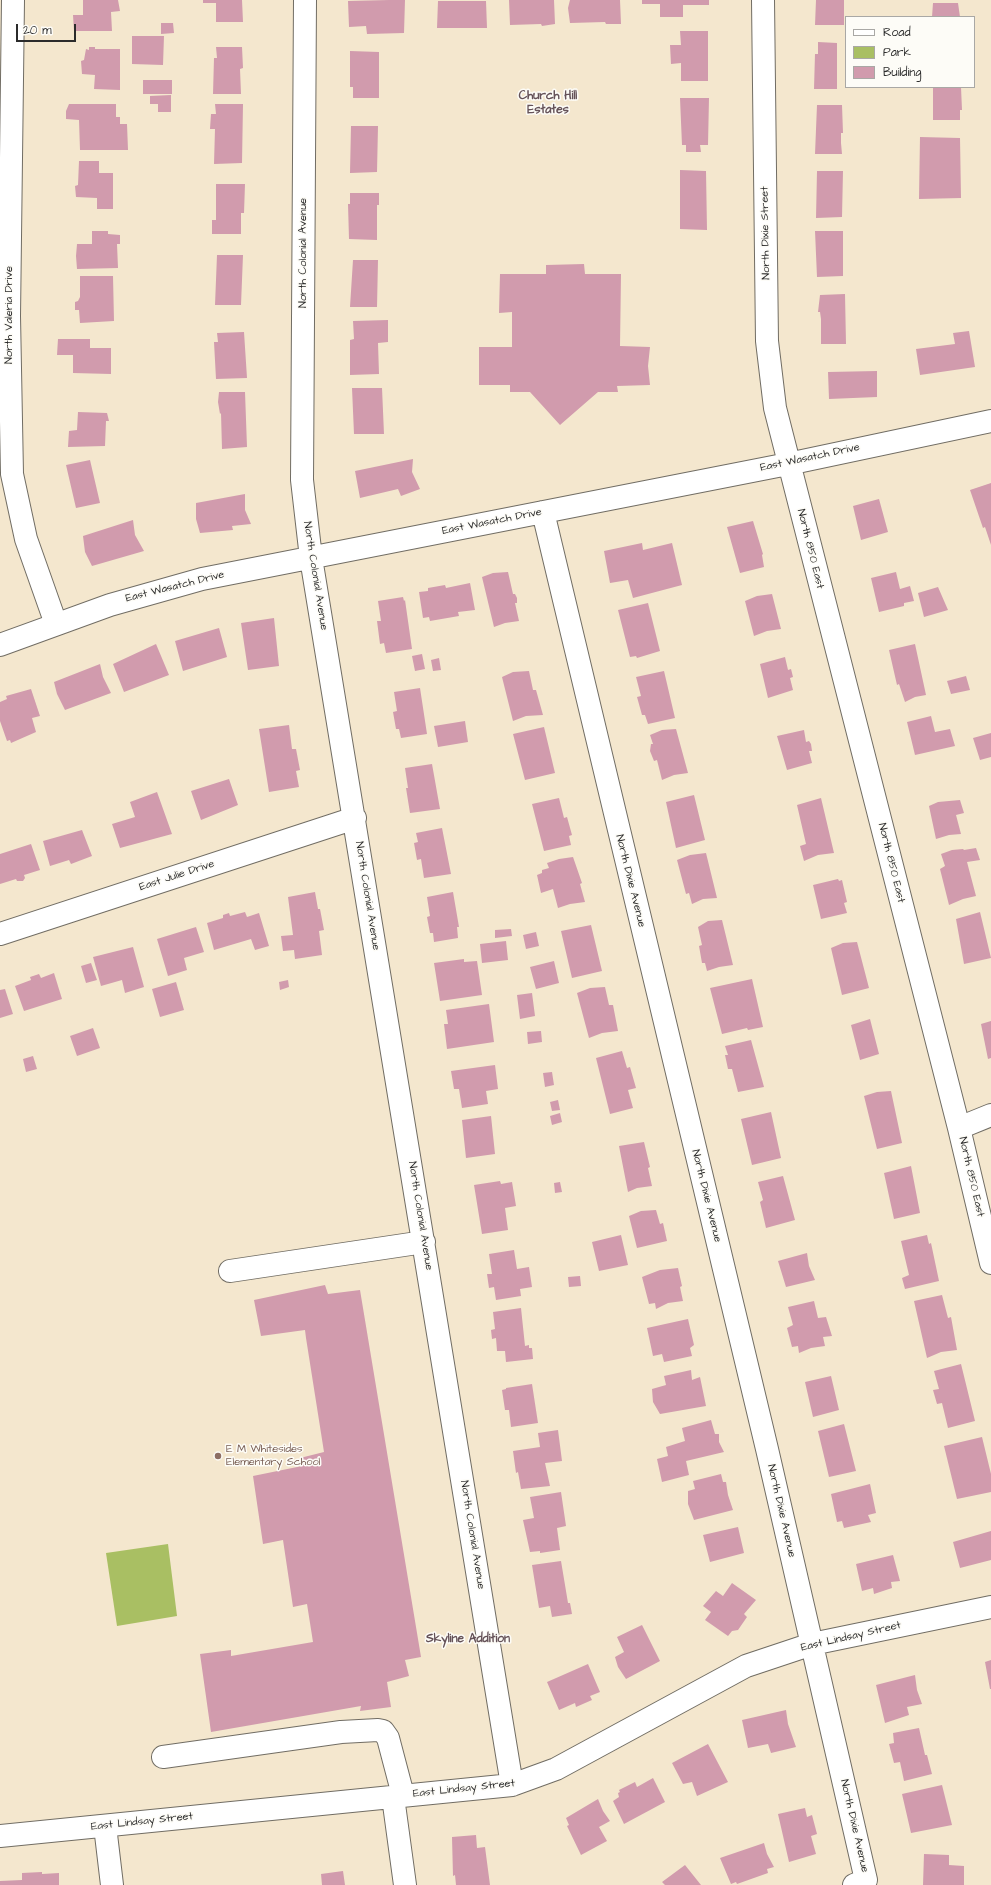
<!DOCTYPE html>
<html>
<head>
<meta charset="utf-8">
<style>
  body { margin:0 }
  #map { position:relative; width:991px; height:1885px; overflow:hidden; background:#f4e7ce; font-family:"Architects Daughter",sans-serif }
  canvas { display:block }
  .legend { position:absolute; left:845px; top:16px; width:130px; height:72px; box-sizing:border-box; background:#fdfcf7; border:1px solid #a9a8a5; margin:0; padding:5px 7px; list-style:none; font-size:12px; color:#2b2b2b }
  .legend li { display:flex; align-items:center; gap:8px; height:20px }
  .legend b { width:20px; border:1px solid #a9a8a5 }
  .scale { position:absolute; left:16px; top:24px; width:60px; height:18px; box-sizing:border-box; border:2px solid #2b2b2b; border-top:0; padding-left:5px; font-size:12px; line-height:14px; white-space:nowrap; color:#2b2b2b; -webkit-text-stroke:3px #fdfcf7; paint-order:stroke }
</style>
</head>
<body>
<div id="map">
<canvas width="991" height="1885"></canvas>
<ul class="legend">
<li><b style="height:5px;background:#fff"></b>Road</li>
<li><b style="height:11px;background:#a9bf63"></b>Park</li>
<li><b style="height:11px;background:#d19bad"></b>Building</li>
</ul>
<div class="scale">20 m</div>
</div>
<script>
const context = document.querySelector('canvas').getContext('2d');
context.lineJoin = 'round';
function paint(path, color) {
  context.fillStyle = color;
  context.fill(path, 'evenodd');
}
function shape(rows) {
  const path = new Path2D();
  for (const r of rows) {
    path.moveTo(r[0], r[1]);
    for (let i = 2; i < r.length; i += 2) path.lineTo(r[i], r[i + 1]);
  }
  return path;
}
function stroke(path, color, width, dash) {
  context.strokeStyle = color;
  context.lineWidth = width;
  context.lineCap = dash ? 'butt' : 'round';
  context.setLineDash(dash || []);
  context.stroke(path);
}
function drawText(font, color, halo, rows, align = 'center') {
  context.font = font + ' "Architects Daughter",sans-serif';
  context.lineWidth = 3;
  context.setLineDash([]);
  context.textBaseline = 'middle';
  context.strokeStyle = halo;
  context.fillStyle = color;
  for (const [text, x, y, turn = 0] of rows) {
    context.save();
    context.translate(x, y);
    context.rotate((+turn || 0) * Math.PI / 180);
    context.textAlign = isNaN(turn) ? turn : align;
    if (halo) context.strokeText(text, 0, 0);
    context.fillText(text, 0, 0);
    context.restore();
  }
}
paint(shape([
  [168,1544,177,1616,117,1626,106,1553]
]), '#a9bf63');
paint(shape([
  [83,0,118,0,120,11,111,12,112,31,74,31,73,15,83,15],
  [203,0,242,0,243,22,216,22,216,3,203,3],
  [389,0,405,0,404,33,367,34,366,26,349,27,348,1],
  [509,0,554,0,555,24,542,26,541,24,510,25],
  [570,0,620,0,621,24,606,24,605,22,570,23,568,8],
  [642,0,709,0,709,5,683,5,683,17,660,17,660,4,642,4],
  [816,0,844,0,844,25,815,25],
  [438,1,486,1,487,28,437,28],
  [933,3,958,3,960,17,932,17],
  [161,23,173,23,174,33,161,34],
  [680,31,708,31,708,81,681,81,681,63,671,64,670,45,681,45],
  [132,36,164,36,163,65,132,64],
  [818,42,837,43,837,89,814,89,815,54,818,54],
  [89,47,95,47,95,49,120,49,120,90,94,89,95,75,82,74,81,61,84,60,86,49,89,50],
  [216,47,242,47,243,68,240,69,241,94,213,94,214,58,217,58],
  [350,51,379,52,379,98,353,98,353,87,350,87],
  [143,80,172,80,172,94,143,94],
  [933,87,961,87,962,110,960,110,960,120,933,120],
  [171,95,171,112,158,112,158,104,150,104,150,96],
  [680,98,709,98,708,145,700,145,701,152,686,152,686,145,682,145],
  [69,104,116,104,116,117,120,117,120,124,127,124,128,150,80,150,79,120,66,119,66,111],
  [215,104,243,104,242,163,214,164,215,129,210,129,211,114,216,114],
  [817,105,842,105,843,133,841,133,841,143,842,154,815,154],
  [351,126,378,126,377,172,350,173],
  [920,137,960,138,961,198,919,199],
  [79,161,99,161,99,173,113,173,113,209,97,209,97,198,76,197,75,186,78,185],
  [680,170,706,171,707,230,680,229],
  [817,171,843,171,842,217,816,218],
  [216,184,245,184,244,213,241,213,241,234,212,234,212,220,216,220],
  [350,193,379,193,379,205,377,205,377,240,349,239,348,204,350,204],
  [92,231,108,231,108,234,120,235,120,244,117,244,118,268,77,269,76,256,77,244,92,244],
  [815,231,843,231,843,276,817,277],
  [217,255,243,255,241,305,215,305],
  [353,260,378,260,377,307,350,307],
  [584,264,585,274,621,274,620,346,650,347,648,366,650,385,617,386,618,392,598,392,560,425,530,392,510,392,510,385,479,385,479,347,512,347,512,312,499,313,500,274,546,274,546,265],
  [80,276,113,276,114,321,80,323,79,310,75,310,75,302,78,301,80,297],
  [845,294,846,344,821,344,821,319,820,312,818,312,820,295],
  [388,320,388,342,378,343,379,374,350,375,350,340,354,339,353,321],
  [969,331,975,367,920,375,916,349,955,344,953,333],
  [244,332,247,378,216,379,214,342,218,342,217,333],
  [58,339,90,339,90,348,111,348,111,374,73,373,73,355,57,355],
  [877,371,877,397,829,399,828,372],
  [352,388,382,388,384,434,354,434],
  [219,392,245,392,247,447,222,449,221,413,220,414,218,402],
  [78,412,107,413,109,421,106,421,105,446,68,447,69,431,77,430],
  [413,459,412,472,420,489,401,496,398,489,360,498,355,471],
  [90,460,100,503,76,508,66,465],
  [991,483,991,545,985,527,983,528,970,490],
  [245,494,245,510,251,524,232,526,233,530,200,533,196,519,196,503],
  [879,499,888,532,861,540,853,506],
  [133,520,135,535,144,551,92,566,85,552,83,536],
  [753,521,763,554,762,555,764,567,740,573,727,527],
  [642,543,643,550,672,543,682,585,633,598,628,580,610,583,604,551],
  [508,572,513,594,515,594,517,598,517,603,515,603,519,621,505,623,494,627,482,577,493,573],
  [896,572,900,589,910,586,914,601,904,603,904,606,879,612,871,578],
  [470,583,475,610,458,612,459,616,430,621,429,617,423,618,419,592,428,591,428,588,445,585,446,588],
  [938,587,948,610,924,617,918,593],
  [772,594,781,629,767,631,754,636,745,601,757,596],
  [403,597,404,601,405,600,412,649,386,653,384,643,380,644,377,621,381,621,378,601],
  [648,603,660,651,637,658,636,656,630,657,618,610],
  [274,618,279,666,248,670,241,623],
  [219,628,227,657,183,671,175,641],
  [156,644,169,675,124,692,113,664],
  [915,644,926,695,915,697,905,702,899,684,897,685,889,650],
  [422,654,425,669,415,671,412,656],
  [785,657,788,670,791,669,793,677,790,678,793,690,768,698,760,664],
  [439,658,441,670,433,671,431,660],
  [100,664,103,677,111,693,65,710,57,694,54,682],
  [529,671,533,690,536,690,543,715,526,716,513,721,502,677,513,672],
  [664,671,675,718,648,724,645,715,642,715,637,697,641,696,636,677],
  [966,676,970,690,951,694,947,681],
  [420,688,427,734,401,738,399,729,396,729,393,712,397,711,394,692],
  [31,689,40,716,32,718,36,732,11,743,10,740,7,741,0,721,0,702,7,699,6,696],
  [931,716,935,732,950,729,955,746,915,755,907,722],
  [465,721,468,742,438,747,434,726],
  [289,725,292,749,296,749,300,770,296,771,299,787,269,792,259,729],
  [544,727,555,773,525,780,513,734],
  [676,729,688,773,674,775,662,780,657,760,654,761,650,751,651,744,653,744,650,735,662,730],
  [804,730,806,742,809,741,811,744,812,751,809,751,812,763,787,770,777,736],
  [991,733,991,757,980,760,973,738],
  [432,764,440,809,410,813,406,788,408,788,405,768],
  [229,779,238,805,201,820,191,791],
  [157,792,172,834,120,848,112,824,135,817,130,802],
  [694,795,705,840,676,848,666,802],
  [559,798,564,818,567,817,572,835,569,836,571,845,544,851,532,804],
  [821,798,834,853,818,855,804,861,800,846,806,844,797,805],
  [960,800,964,813,956,815,961,834,949,835,936,839,929,806,938,802],
  [442,828,451,874,424,878,421,859,417,860,414,843,418,842,416,833],
  [82,830,92,856,71,864,69,860,50,866,43,841],
  [31,844,40,870,24,875,25,878,23,881,17,881,16,879,0,884,0,854],
  [976,848,980,860,967,862,976,896,963,899,949,905,940,869,945,866,941,854,952,850,963,849,964,850],
  [706,853,717,898,703,899,692,904,689,893,686,894,677,860,690,855],
  [573,857,582,883,580,884,585,902,570,904,558,908,553,889,541,893,537,875,542,873,542,870,549,868,547,863,559,859],
  [838,879,839,881,842,880,847,902,844,903,847,913,821,919,813,885],
  [315,892,318,909,320,909,324,930,319,931,322,955,295,959,294,950,283,951,281,936,293,935,288,897],
  [453,892,459,927,457,927,458,938,434,942,433,933,430,933,427,917,430,916,427,897],
  [245,912,247,917,259,913,269,946,255,950,251,939,214,950,207,923,223,918,223,915,229,913,230,916],
  [980,912,991,958,964,964,956,919],
  [722,920,733,965,719,967,707,971,705,963,702,963,699,946,702,945,698,927,708,921],
  [591,925,602,971,572,978,561,931],
  [196,927,204,952,184,958,187,970,168,976,157,939],
  [511,929,512,936,495,938,495,930],
  [536,932,539,946,526,949,523,935],
  [506,941,508,960,482,963,480,944],
  [857,942,869,988,842,995,831,948,843,943],
  [133,947,144,987,125,993,122,980,101,986,93,957],
  [464,959,464,962,477,961,482,995,440,1001,434,963],
  [554,961,559,983,536,989,530,967],
  [91,963,97,980,86,983,81,966],
  [54,973,62,999,24,1011,15,986,31,980,30,977,39,974,41,978],
  [752,979,763,1027,748,1030,747,1028,722,1034,710,988],
  [288,980,289,987,280,990,279,982],
  [176,982,184,1010,160,1017,152,989],
  [605,987,609,1005,613,1005,618,1031,602,1033,589,1038,577,993,590,988],
  [5,989,13,1014,0,1018,0,990],
  [532,993,535,1016,520,1019,517,995],
  [489,1004,494,1042,447,1049,444,1024,448,1024,446,1010],
  [870,1019,879,1054,860,1060,851,1025],
  [991,1021,991,1058,988,1059,981,1024],
  [93,1028,100,1048,77,1056,70,1036],
  [541,1031,542,1042,528,1044,527,1032],
  [751,1040,764,1087,738,1092,732,1069,728,1069,725,1055,728,1055,725,1046],
  [622,1051,627,1068,630,1067,636,1088,628,1090,633,1108,610,1114,596,1058],
  [33,1056,37,1069,26,1072,23,1059],
  [495,1065,498,1089,486,1091,488,1104,462,1108,459,1089,454,1089,451,1071],
  [552,1072,554,1085,545,1087,543,1073],
  [891,1091,902,1143,877,1149,864,1096,877,1092],
  [558,1100,560,1110,552,1111,550,1102],
  [771,1112,781,1158,752,1165,741,1119],
  [560,1113,562,1122,552,1125,550,1116],
  [491,1116,495,1154,466,1158,462,1120],
  [644,1142,650,1167,648,1168,652,1186,637,1188,628,1192,619,1146],
  [911,1166,920,1213,894,1219,884,1173],
  [783,1176,795,1220,766,1228,760,1202,763,1200,758,1182],
  [500,1181,501,1184,512,1182,516,1206,505,1208,508,1230,482,1234,474,1185],
  [560,1182,562,1192,555,1193,554,1183],
  [656,1210,660,1224,663,1223,667,1241,637,1248,629,1216,641,1211],
  [621,1235,628,1265,599,1271,592,1242],
  [927,1235,929,1244,931,1243,939,1281,905,1289,902,1278,909,1275,901,1241],
  [514,1250,517,1269,529,1267,532,1287,520,1289,521,1296,496,1300,494,1287,489,1288,487,1274,492,1274,489,1254],
  [807,1253,809,1266,815,1280,786,1287,778,1261],
  [678,1268,682,1286,680,1287,683,1301,668,1303,656,1309,655,1303,649,1304,642,1277,660,1270],
  [580,1276,581,1286,569,1287,568,1277],
  [325,1285,328,1294,360,1290,421,1657,405,1660,409,1676,387,1682,391,1707,360,1711,361,1706,211,1732,200,1654,231,1650,231,1656,313,1642,307,1604,293,1607,283,1540,263,1544,253,1476,302,1466,300,1458,324,1452,306,1338,305,1330,261,1336,254,1300],
  [942,1295,948,1318,951,1317,957,1350,941,1352,927,1358,914,1301],
  [814,1301,818,1318,826,1317,832,1336,823,1337,825,1346,811,1348,799,1353,798,1346,792,1347,787,1328,793,1325,788,1307],
  [521,1308,525,1346,529,1345,529,1348,532,1348,533,1359,506,1362,505,1351,497,1351,496,1338,492,1339,491,1330,495,1329,493,1312],
  [688,1319,694,1345,690,1348,692,1356,664,1362,662,1354,653,1356,647,1328],
  [961,1364,975,1421,948,1428,942,1403,937,1404,933,1390,939,1389,934,1371],
  [691,1370,692,1380,700,1377,706,1406,660,1414,653,1402,652,1389,666,1385,664,1376],
  [831,1376,839,1410,813,1417,805,1382],
  [532,1384,538,1423,511,1427,509,1410,505,1410,502,1390,506,1389,506,1388],
  [711,1420,715,1434,719,1434,719,1442,724,1452,686,1461,689,1475,662,1482,657,1459,668,1456,666,1447,685,1441,682,1428],
  [844,1424,856,1471,829,1477,818,1431],
  [558,1430,562,1461,545,1463,550,1486,521,1489,518,1472,516,1473,513,1451,540,1447,538,1433],
  [982,1437,991,1474,991,1492,957,1499,944,1446],
  [721,1474,723,1482,726,1482,728,1495,733,1510,694,1520,688,1504,688,1491,695,1489,693,1481],
  [870,1484,876,1513,868,1515,871,1522,844,1528,842,1521,837,1522,831,1494],
  [561,1492,566,1526,557,1528,560,1550,540,1553,540,1551,530,1552,523,1520,534,1518,530,1497],
  [738,1527,744,1553,710,1562,703,1535],
  [991,1531,991,1560,960,1568,953,1542],
  [893,1555,900,1581,891,1582,892,1588,874,1594,873,1588,862,1591,856,1564],
  [561,1561,568,1603,570,1603,572,1614,552,1617,550,1606,539,1608,532,1565],
  [732,1583,756,1600,744,1614,747,1617,738,1630,732,1631,728,1636,705,1620,711,1612,703,1606,716,1591,723,1596],
  [642,1625,660,1661,626,1679,618,1667,615,1657,624,1652,617,1637],
  [991,1660,991,1689,990,1689,985,1662],
  [588,1664,600,1692,590,1696,592,1700,576,1707,575,1703,559,1710,547,1682],
  [915,1675,917,1690,922,1704,907,1707,909,1715,885,1723,876,1685],
  [786,1710,788,1724,796,1747,771,1753,768,1744,748,1748,742,1720],
  [919,1728,925,1755,927,1755,932,1774,904,1781,900,1762,894,1763,889,1744,894,1743,893,1733],
  [708,1744,728,1782,697,1796,692,1782,683,1784,672,1763],
  [653,1778,665,1802,624,1824,613,1801,619,1797,618,1793,620,1792,619,1790,635,1782,637,1787],
  [942,1785,952,1825,911,1833,902,1794],
  [598,1799,603,1811,610,1821,599,1827,607,1841,581,1855,567,1826,569,1825,566,1818],
  [805,1808,807,1817,812,1815,817,1834,811,1836,816,1854,789,1862,778,1814],
  [476,1835,477,1848,485,1847,490,1885,456,1885,455,1875,453,1876,452,1837],
  [764,1843,767,1854,774,1867,767,1869,768,1873,737,1884,736,1882,731,1884,720,1858],
  [924,1854,949,1855,949,1865,964,1866,964,1885,923,1885],
  [685,1865,701,1885,665,1885,662,1882],
  [343,1871,345,1885,322,1885,321,1874],
  [42,1872,42,1874,59,1873,59,1885,0,1885,0,1881,22,1880,22,1873]
]), '#d19bad');
const minor = shape([
  [13,0,9,316,12,474,26,539,56,624],
  [305,0,302,480,311,558,512,1785],
  [763,0,767,341,775,408,959,1128,991,1263],
  [543,512,767,1449,866,1880,854,1885],
  [0,645,110,605,202,579,788,464,991,421],
  [0,934,355,818],
  [959,1128,991,1115],
  [230,1271,424,1242],
  [163,1757,341,1732,378,1730,383,1731,388,1738,403,1795],
  [393,1797,405,1885],
  [105,1826,112,1885],
  [0,1836,512,1785,556,1769,746,1666,812,1644,991,1607]
]);
stroke(minor, '#716d64', 24);
stroke(minor, '#fff', 22);
for (const [x, y, r, color] of [
  [218,1456,4,"#8d6e63"]
]) {
  const dot = new Path2D();
  dot.arc(x, y, r, 0, 2 * Math.PI);
  context.fillStyle = color;
  context.fill(dot);
  stroke(dot, '#fdfcf7', 1.5);
}
drawText('11px', '#2b2b2b', '#fdfcf7', [
  ["North Dixie Street",766,233,-91],
  ["North Colonial Avenue",304,253,-90],
  ["North Valeria Drive",10,315,-90],
  ["East Wasatch Drive",810,458,-12],
  ["East Wasatch Drive",492,522,-11],
  ["North 850 East",810,549,76],
  ["North Colonial Avenue",315,576,81],
  ["East Wasatch Drive",175,587,-14],
  ["North 850 East",891,863,76],
  ["East Julie Drive",177,876,-18],
  ["North Dixie Avenue",630,881,76],
  ["North Colonial Avenue",367,896,81],
  ["North 850 East",971,1177,77],
  ["North Dixie Avenue",706,1196,76],
  ["North Colonial Avenue",420,1216,81],
  ["North Dixie Avenue",781,1511,77],
  ["North Colonial Avenue",472,1535,81],
  ["East Lindsay Street",851,1637,-13],
  ["East Lindsay Street",464,1789,-6],
  ["East Lindsay Street",142,1822,-6],
  ["North Dixie Avenue",854,1826,77]
]);
drawText('11px', '#785e54', '#fdfcf7', [
  ["E M Whitesides",226,1450],
  ["Elementary School",226,1463]
], 'left');
drawText('bold 12px', '#655258', '#fdfcf7', [
  ["Church Hill",548,96],
  ["Estates",548,110],
  ["Skyline Addition",468,1639]
]);
</script>
</body>
</html>
